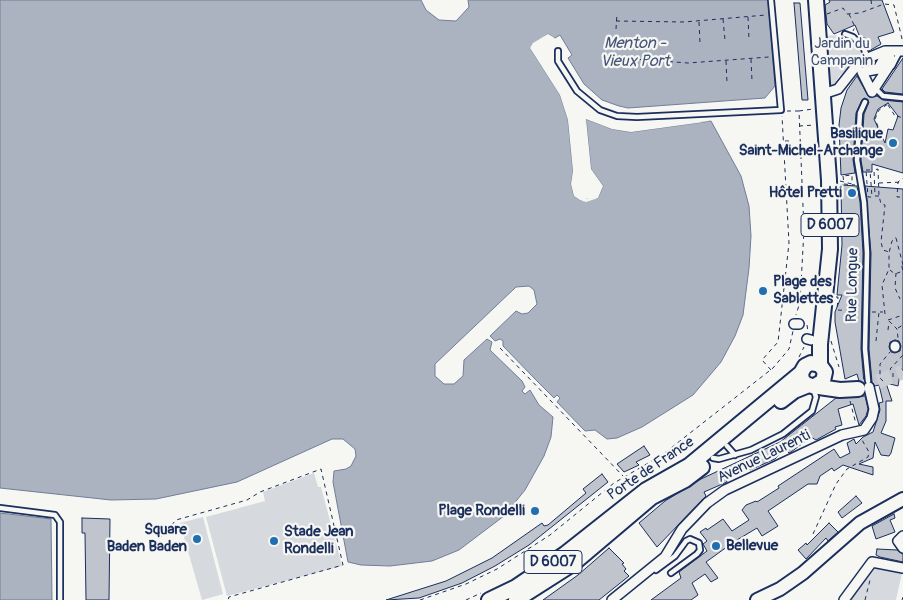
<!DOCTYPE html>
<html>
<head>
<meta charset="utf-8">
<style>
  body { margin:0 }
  canvas { display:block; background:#f6f6f2 }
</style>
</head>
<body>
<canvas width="903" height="600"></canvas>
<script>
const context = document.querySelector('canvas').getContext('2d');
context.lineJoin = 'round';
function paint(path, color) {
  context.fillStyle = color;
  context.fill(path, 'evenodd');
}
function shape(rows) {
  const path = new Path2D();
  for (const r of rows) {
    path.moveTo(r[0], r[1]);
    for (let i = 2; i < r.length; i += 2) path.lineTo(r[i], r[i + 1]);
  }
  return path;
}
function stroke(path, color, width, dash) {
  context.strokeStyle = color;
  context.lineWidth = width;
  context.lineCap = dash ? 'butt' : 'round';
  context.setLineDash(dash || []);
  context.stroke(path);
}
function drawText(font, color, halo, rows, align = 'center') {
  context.font = font + ' Pangolin,sans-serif';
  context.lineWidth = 4.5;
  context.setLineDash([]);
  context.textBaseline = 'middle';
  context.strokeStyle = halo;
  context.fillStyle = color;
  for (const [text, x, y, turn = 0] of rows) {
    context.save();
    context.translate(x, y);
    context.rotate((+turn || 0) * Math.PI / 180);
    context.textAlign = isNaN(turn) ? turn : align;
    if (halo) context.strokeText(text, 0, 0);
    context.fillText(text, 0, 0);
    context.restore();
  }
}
paint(shape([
  [840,35,850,38,865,54,839,76,833,87,829,86,824,36],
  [314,473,318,487,321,487,342,566,227,596,206,517,265,501,263,492],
  [203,517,223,594,202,600,180,523],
  [872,565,902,573,896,600,848,600,858,589]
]), '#d6d9dd');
const water = shape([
  [0,0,421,0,426,10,439,20,456,21,469,7,468,0,768,0,775,86,765,98,628,108,619,106,602,100,584,84,568,58,572,55,560,35,555,38,548,34,530,48,560,95,568,120,573,171,571,184,574,196,580,200,598,198,603,186,591,169,586,119,612,129,631,132,711,121,741,176,749,206,751,236,749,268,743,315,735,336,721,362,693,395,642,427,617,438,607,439,595,430,585,431,557,402,560,398,557,395,554,398,535,379,503,346,503,341,500,339,495,341,490,336,516,311,522,314,528,313,537,304,534,290,529,286,516,287,435,364,435,376,444,384,454,384,463,376,464,360,487,339,492,342,490,350,522,381,525,387,522,391,525,394,530,390,539,405,553,417,551,437,544,456,525,490,504,516,459,550,432,561,390,566,361,565,348,562,333,482,334,471,346,469,351,466,356,456,355,449,343,439,332,439,237,482,156,499,111,500,0,488,0,0],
  [0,513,51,519,52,600,0,600,0,513]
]);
paint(water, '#abb2c0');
stroke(water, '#717e99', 1);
paint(shape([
  [548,34,555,38,549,37,533,48,562,94,570,120,576,171,573,184,576,195,581,198,586,199,596,196,600,186,588,170,585,117,613,127,631,130,667,124,711,121,631,132,612,129,586,119,591,169,603,186,598,198,586,202,580,200,574,196,571,184,573,171,568,120,560,95,530,48,533,43]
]), '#f6f6f2');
const building = shape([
  [829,0,882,0,894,32,878,37,881,44,869,51,866,44,870,41,859,35,855,25,834,34,827,24,825,5,830,2,829,0],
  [794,3,800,3,808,100,802,100,794,3],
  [903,58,903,94,885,92,882,89,903,58],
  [857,76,869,97,877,96,883,100,903,102,903,173,872,164,872,172,863,172,861,160,864,114,869,102,865,98,862,100,856,113,853,160,855,173,841,175,839,125,841,108,847,90,857,76],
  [888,103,898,116,893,130,888,129,885,143,874,119,878,109,888,103],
  [841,185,857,186,860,202,863,253,861,349,864,383,859,381,857,374,845,379,835,322,835,312,842,295,837,295,842,245,841,185],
  [865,186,903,189,903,371,901,368,898,386,886,383,892,401,886,401,886,421,881,433,895,438,891,453,889,456,881,455,875,442,873,458,859,464,873,467,873,475,843,465,834,471,832,468,820,476,817,484,808,484,768,511,778,526,762,536,757,528,737,540,739,543,733,547,731,544,706,562,718,578,711,582,705,574,692,583,698,595,691,600,651,600,681,578,679,572,707,551,703,544,707,541,700,532,706,528,707,530,723,519,732,531,749,520,742,510,746,505,756,501,757,502,779,488,778,486,834,449,840,458,850,453,847,443,854,439,856,444,863,437,873,432,880,410,879,403,883,402,879,385,875,386,872,382,869,349,871,253,865,186],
  [895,340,899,341,901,346,900,351,895,353,891,352,889,347,890,342,895,340],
  [865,396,868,409,866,416,859,425,853,404,838,409,842,425,835,427,836,429,816,440,811,437,791,452,789,453,785,449,775,459,750,470,747,463,724,474,727,482,704,492,706,496,657,547,639,523,665,501,701,479,780,442,836,398,865,396],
  [644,446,650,455,636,462,639,465,624,472,617,464,644,446],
  [602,474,608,482,529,545,495,566,462,583,419,598,386,600,446,581,492,558,542,523,544,526,548,525,586,493,583,489,602,474],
  [856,496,862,503,842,518,838,512,856,496],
  [894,514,895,518,890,520,895,532,876,539,872,526,894,514],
  [82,518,110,519,109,600,86,600,85,533,82,533,82,518],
  [829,523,838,532,828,541,826,538,806,559,798,550,806,543,807,545,829,523],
  [609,548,624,563,622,564,626,569,624,571,629,576,599,600,543,600,578,575,609,548],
  [877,549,897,550,903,554,903,562,880,557,876,555,877,549]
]);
paint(building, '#c0c4cd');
stroke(building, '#1b2f5e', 1);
stroke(shape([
  [858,389,903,372]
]), '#caced4', 14, [14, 7]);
const lane = shape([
  [845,34,853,37,863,47,868,58],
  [558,51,558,61,577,91,600,110,617,116,637,117,781,110,771,0],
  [892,66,900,51],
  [877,90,883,96,903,98],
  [865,102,860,113,857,160,864,202,867,253,865,349,868,381],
  [727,446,735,455],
  [713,458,719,459,751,450,783,434,812,411,816,397,813,388],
  [0,508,55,515,60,522,60,600],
  [656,570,675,556,686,541,690,539,699,543,700,550,697,554,671,573]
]);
const street = shape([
  [890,58,891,63,872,92,862,72,878,69,883,60,890,58],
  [829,92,838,89,857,65,868,58,885,51,903,51],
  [794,324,799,324],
  [807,339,811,340],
  [895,346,895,347],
  [903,536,898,541,903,548],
  [612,600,665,557,682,529,707,503,725,490,842,435,864,430,872,418,874,409,869,387],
  [844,600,872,562,903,568]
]);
const secondary = shape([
  [757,600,780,589,803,573,860,523,903,499]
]);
const primary = shape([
  [816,0,829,180,830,249,820,344,820,365],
  [815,386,823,381,825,372,820,365,811,363,805,366,801,373,802,380,807,385,812,386,840,390,858,389],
  [781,401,794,391,809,385],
  [489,600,516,587,565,554,646,490,690,465,801,373],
  [516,600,574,563,652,497,685,480,702,467]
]);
stroke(lane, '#1b2f5e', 8);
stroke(street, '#1b2f5e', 12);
stroke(secondary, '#1b2f5e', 16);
stroke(primary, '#1b2f5e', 18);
stroke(shape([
  [871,0,872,8],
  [827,14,843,8,847,14,860,13,884,4,894,5,903,43],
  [849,14,855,27,853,31],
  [748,17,749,39],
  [723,19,725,40],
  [616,21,684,22,766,15],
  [699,22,700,43],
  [616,29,617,13],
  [621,58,688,63,769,57],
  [751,59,752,81],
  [726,61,727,83],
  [888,105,895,116],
  [787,111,799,111,804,230,800,302,796,315],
  [799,111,813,109],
  [897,116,903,118],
  [799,126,815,125],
  [881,134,875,119,879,110,888,104],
  [785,141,792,141],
  [866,170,870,170,872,197,868,197,866,170],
  [840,181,852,184,852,175,843,176],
  [879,183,903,182],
  [844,184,855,185],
  [879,196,875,196,874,170,878,169,879,196,881,204,885,205,881,242,883,250,889,252],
  [900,197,897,197,898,182,903,178],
  [896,238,903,265],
  [890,270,895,274,903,271,901,263],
  [896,273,895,288,900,299],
  [836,297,838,297,837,310,860,311],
  [872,312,883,312],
  [885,314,882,285,889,269,889,253,892,241,896,237],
  [888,320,903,315],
  [889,321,897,329,898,338],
  [807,325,808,332],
  [898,328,903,325],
  [888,330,889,322],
  [831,341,839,367],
  [876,341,879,312],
  [500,348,623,476],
  [799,357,804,347],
  [771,370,762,360,778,342,789,243,782,116],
  [893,377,893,372,890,369,903,355],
  [883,381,880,378,880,364,890,352],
  [850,401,856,424],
  [813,534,836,484,847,469,868,457,869,452,862,440],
  [161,537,176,520,247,500,260,492,321,469,343,565,229,597,228,600],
  [420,600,466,584,497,569,550,535,614,483,662,455,773,368,789,349,793,331],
  [466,600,481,593],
  [865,600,870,580],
  [902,600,903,597]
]), '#1b2f5e', 1, [4, 4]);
stroke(lane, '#f6f6f2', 4.5);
stroke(street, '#f6f6f2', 9);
stroke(secondary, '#f6f6f2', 12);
stroke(primary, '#f6f6f2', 14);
stroke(shape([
  [843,176,844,184]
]), '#1b2f5e', 1, [4, 4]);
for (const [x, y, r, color] of [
  [893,143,5,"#1f6fb2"],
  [852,193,5,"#1f6fb2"],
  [763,291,5,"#1f6fb2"],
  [535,511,5,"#1f6fb2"],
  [197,539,5,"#1f6fb2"],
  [274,541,5,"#1f6fb2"],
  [716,546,5,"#1f6fb2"]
]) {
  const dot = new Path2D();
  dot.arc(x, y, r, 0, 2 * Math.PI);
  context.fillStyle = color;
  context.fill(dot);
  stroke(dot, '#f6f6f2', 2);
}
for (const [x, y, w] of [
  [830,225,58],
  [553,562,58]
]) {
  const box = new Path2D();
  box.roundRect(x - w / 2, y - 11.5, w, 23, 4);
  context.fillStyle = '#f6f6f2';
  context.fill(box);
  stroke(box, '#1b2f5e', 1);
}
drawText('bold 14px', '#1b2f5e', null, [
  ["D 6007",830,225],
  ["D 6007",553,562]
]);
drawText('15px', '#405177', '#f6f6f2', [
  ["Jardin du",842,44],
  ["Campanin",842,61]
]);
drawText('bold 15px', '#1b2f5e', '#f6f6f2', [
  ["Basilique",883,134],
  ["Saint-Michel-Archange",883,151],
  ["Hôtel Pretti",842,193],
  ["Plage des",773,282,"left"],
  ["Sablettes",773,299,"left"],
  ["Plage Rondelli",525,511],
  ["Square",187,530],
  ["Baden Baden",187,547],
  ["Stade Jean",284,532,"left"],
  ["Rondelli",284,549,"left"],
  ["Bellevue",726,546,"left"]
], 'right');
drawText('15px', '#1b2f5e', '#f6f6f2', [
  ["Rue Longue",853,285,-89],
  ["Avenue Laurenti",764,457,-26],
  ["Porte de France",651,469,-34]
]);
drawText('italic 16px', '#46567b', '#f6f6f2', [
  ["Menton -",635,44],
  ["Vieux Port",635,62]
]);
</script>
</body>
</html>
